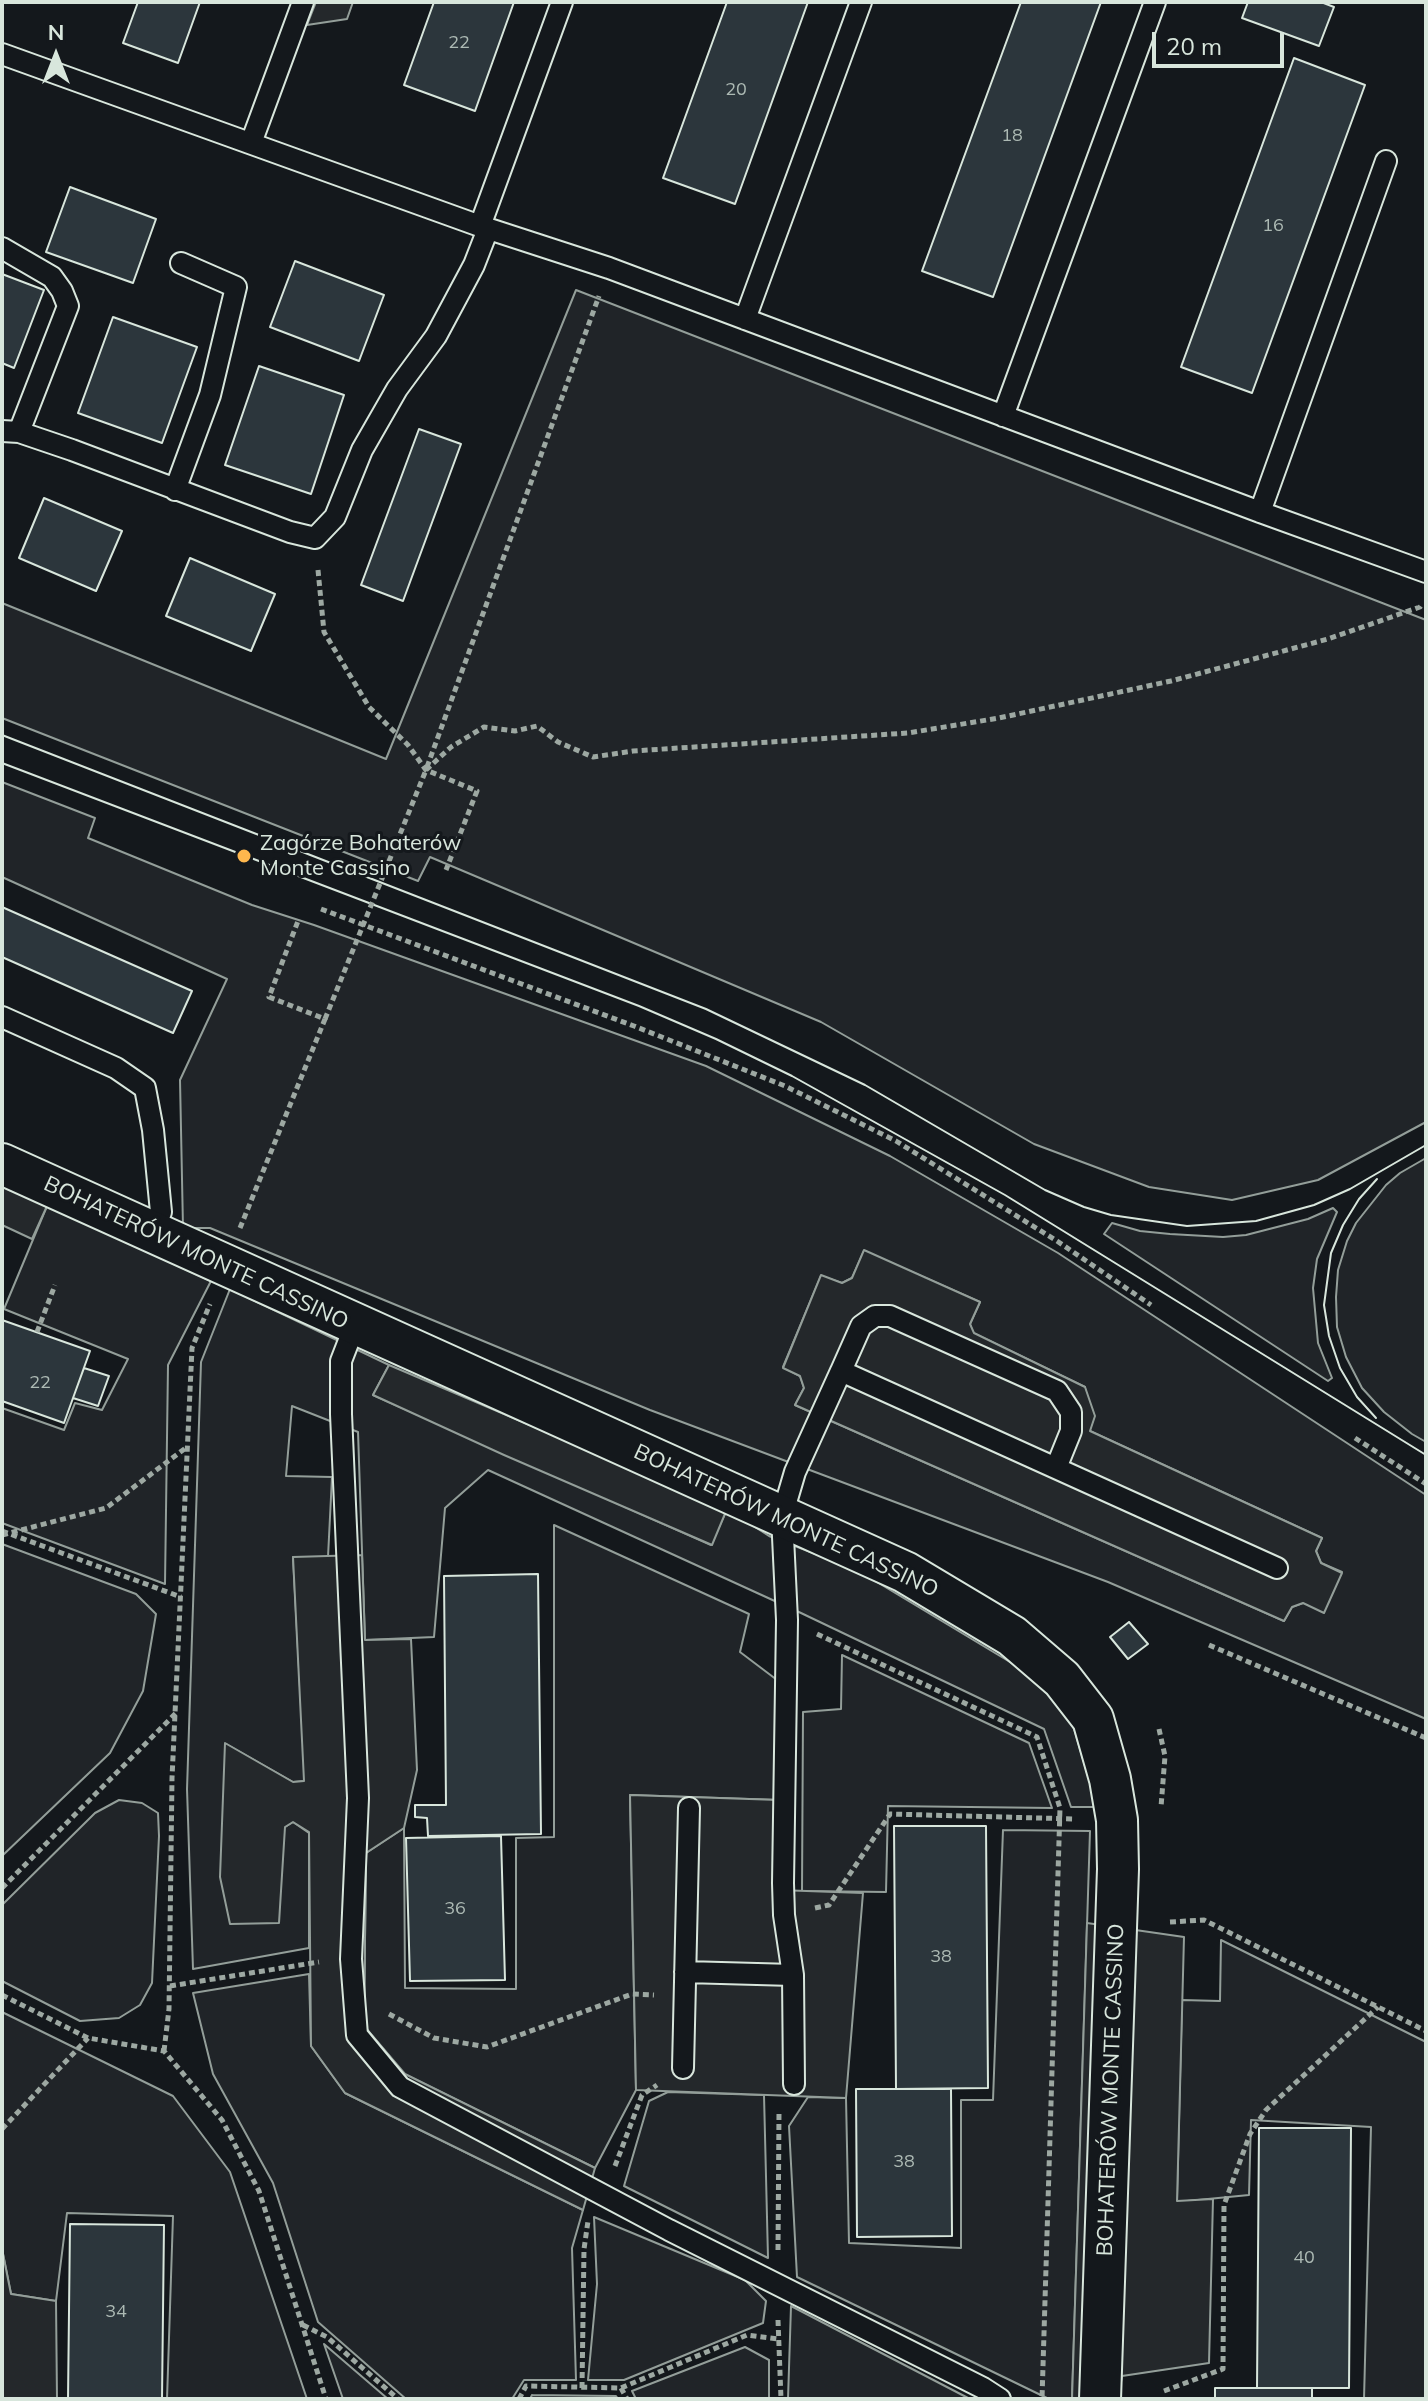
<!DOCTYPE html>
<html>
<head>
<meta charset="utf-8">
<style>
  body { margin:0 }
  #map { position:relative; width:1428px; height:2401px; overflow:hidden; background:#14181c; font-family:Mulish,sans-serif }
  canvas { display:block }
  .frame { position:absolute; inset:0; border:4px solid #d8e6dc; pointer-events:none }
  .north { position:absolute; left:16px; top:16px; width:80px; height:80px; -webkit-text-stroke:6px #14181c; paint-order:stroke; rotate:0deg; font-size:22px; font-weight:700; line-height:32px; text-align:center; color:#d8e6dc }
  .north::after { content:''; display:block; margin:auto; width:28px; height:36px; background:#d8e6dc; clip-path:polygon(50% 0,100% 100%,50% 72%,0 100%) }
  .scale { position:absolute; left:1152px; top:32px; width:132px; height:36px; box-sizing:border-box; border:4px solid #d8e6dc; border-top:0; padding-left:10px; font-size:24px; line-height:28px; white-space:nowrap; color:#d8e6dc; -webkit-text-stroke:6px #14181c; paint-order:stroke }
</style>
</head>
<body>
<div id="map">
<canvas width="1428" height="2401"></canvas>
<div class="frame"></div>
<div class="north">N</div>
<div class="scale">20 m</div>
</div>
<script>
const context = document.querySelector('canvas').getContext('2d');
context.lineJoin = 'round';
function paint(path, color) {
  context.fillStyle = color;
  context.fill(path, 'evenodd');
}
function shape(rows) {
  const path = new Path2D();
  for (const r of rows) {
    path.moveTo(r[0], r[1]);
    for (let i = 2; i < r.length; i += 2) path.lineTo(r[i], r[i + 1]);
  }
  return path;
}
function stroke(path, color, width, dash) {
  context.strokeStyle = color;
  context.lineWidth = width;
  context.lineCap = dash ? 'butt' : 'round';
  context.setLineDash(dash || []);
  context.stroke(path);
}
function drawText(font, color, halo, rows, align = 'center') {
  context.font = font + ' Mulish,sans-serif';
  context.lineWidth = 6;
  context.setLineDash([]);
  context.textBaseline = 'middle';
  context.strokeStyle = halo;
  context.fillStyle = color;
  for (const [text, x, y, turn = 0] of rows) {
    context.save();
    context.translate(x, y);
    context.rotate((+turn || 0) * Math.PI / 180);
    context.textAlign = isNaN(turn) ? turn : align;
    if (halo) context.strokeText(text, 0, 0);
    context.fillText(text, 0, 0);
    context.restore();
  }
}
const green = shape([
  [576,290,1426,620,1426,1122,1318,1180,1232,1200,1149,1187,1034,1144,821,1022,430,857,418,881,2,718,2,603,386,759,576,290],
  [2,782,95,818,88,838,252,905,314,925,706,1066,890,1156,1058,1253,1426,1495,1426,1719,1108,1582,650,1410,210,1228,183,1228,180,1080,227,979,2,877,2,782],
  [864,1251,980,1302,970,1324,973,1333,1085,1387,1090,1431,1322,1538,1316,1551,1321,1563,1342,1572,1303,1603,1292,1607,1284,1621,795,1405,804,1388,800,1376,783,1367,821,1276,842,1283,852,1278,864,1251],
  [1426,1158,1426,1442,1412,1434,1384,1412,1362,1388,1346,1357,1337,1327,1336,1297,1338,1270,1347,1241,1356,1223,1386,1185,1400,1173,1426,1158],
  [47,1206,211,1281,168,1365,165,1584,2,1523,2,1408,64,1430,75,1403,102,1410,128,1359,4,1309,47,1206],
  [1333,1208,1337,1212,1317,1259,1313,1288,1318,1343,1332,1378,1328,1381,1104,1234,1112,1223,1140,1231,1170,1234,1223,1237,1246,1235,1308,1219,1333,1208],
  [230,1289,389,1365,373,1395,711,1545,727,1509,769,1536,857,1570,1020,1668,1070,1715,1097,1807,1071,1807,1044,1729,801,1613,488,1470,445,1508,434,1637,365,1640,358,1432,292,1406,286,1476,332,1477,328,1557,293,1557,305,1781,293,1782,226,1744,285,1827,293,1822,309,1833,309,1948,193,1969,187,1789,201,1362,230,1289],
  [554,1525,749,1614,740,1652,781,1683,779,1800,630,1795,636,2090,595,2168,404,2074,364,2026,366,1853,404,1828,405,1988,516,1989,516,1838,554,1837,554,1525],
  [2,1544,136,1594,156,1614,143,1691,110,1753,2,1856,2,1544],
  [842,1655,1029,1743,1052,1808,888,1806,886,1892,802,1891,803,1712,841,1709,842,1655],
  [119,1800,142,1803,158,1813,159,1836,152,1983,140,2005,119,2018,80,2021,2,1981,2,1905,95,1813,119,1800],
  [1003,1830,1090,1831,1072,2399,1049,2399,797,2277,789,2126,808,2097,846,2098,849,2243,961,2248,961,2100,993,2100,1003,1830],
  [1221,1940,1426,2042,1426,2399,1364,2399,1371,2127,1251,2120,1249,2195,1177,2202,1182,2000,1220,2001,1221,1940],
  [309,1974,311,2046,345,2093,583,2210,572,2248,576,2380,524,2380,512,2399,406,2399,318,2322,273,2183,213,2074,193,1993,309,1974],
  [2,2012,173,2096,230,2172,307,2399,167,2399,173,2216,67,2213,56,2301,11,2294,2,2249,2,2012],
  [668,2092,764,2095,768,2258,624,2186,649,2101,668,2092],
  [594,2217,745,2280,766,2301,763,2323,624,2380,588,2380,597,2284,594,2217],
  [791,2306,970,2399,788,2399,791,2306],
  [324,2344,388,2399,343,2399,324,2344],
  [745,2347,769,2360,769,2399,636,2399,632,2391,745,2347],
  [532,2395,616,2396,618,2399,530,2399,532,2395]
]);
paint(green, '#202428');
stroke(green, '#939e99', 2);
const parking = shape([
  [316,2,353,2,347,19,307,25,316,2],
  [2,1186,47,1206,32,1239,2,1225,2,1186],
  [864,1250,980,1302,970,1324,974,1333,1085,1387,1095,1416,1090,1431,1322,1538,1316,1551,1321,1563,1342,1573,1324,1613,1303,1603,1292,1607,1284,1621,795,1405,804,1388,800,1376,783,1368,821,1275,842,1283,852,1278,864,1250],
  [389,1365,727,1509,712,1545,504,1455,373,1395,389,1365],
  [362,1555,365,1640,411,1639,417,1770,404,1828,366,1853,364,2026,405,2074,595,2168,583,2210,345,2093,311,2046,309,1832,293,1822,285,1827,279,1923,230,1924,220,1877,225,1743,293,1782,304,1781,293,1557,362,1555],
  [630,1795,779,1800,778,1890,863,1893,846,2098,636,2090,630,1795],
  [1087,1923,1184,1937,1177,2201,1213,2199,1209,2363,1122,2376,1118,2399,1072,2399,1087,1923],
  [2,2249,11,2294,56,2301,57,2399,2,2399,2,2249]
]);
paint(parking, '#24282b');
stroke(parking, '#939e99', 2);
const building = shape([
  [138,2,200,2,178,63,123,43,138,2],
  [434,2,514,2,475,111,404,85,434,2],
  [727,2,808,2,735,204,663,178,727,2],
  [1021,2,1101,2,993,297,922,271,1021,2],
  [1248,2,1321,2,1334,7,1319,46,1242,18,1248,2],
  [1294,58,1365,85,1252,393,1181,367,1294,58],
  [70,187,156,219,133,283,46,252,70,187],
  [295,261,384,295,359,361,270,327,295,261],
  [2,274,44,290,14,368,2,363,2,274],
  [113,317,197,347,162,443,78,413,113,317],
  [259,366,344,395,311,494,225,465,259,366],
  [419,429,461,444,403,601,361,585,419,429],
  [44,498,122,531,96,591,19,558,44,498],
  [190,558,275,594,251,651,166,616,190,558],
  [2,907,192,991,173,1033,2,957,2,907],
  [2,1320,90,1351,64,1423,2,1401,2,1320],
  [84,1368,109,1376,98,1406,73,1398,84,1368],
  [538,1574,541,1834,428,1836,427,1818,415,1817,415,1805,446,1805,444,1576,538,1574],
  [1129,1622,1148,1644,1128,1659,1110,1637,1129,1622],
  [894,1826,986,1826,988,2088,896,2089,894,1826],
  [501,1836,505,1980,410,1981,406,1838,501,1836],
  [856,2089,951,2089,952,2236,857,2237,856,2089],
  [1259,2128,1351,2128,1349,2388,1257,2388,1259,2128],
  [70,2224,164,2225,162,2399,68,2399,70,2224],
  [1215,2388,1312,2388,1312,2399,1215,2399,1215,2388]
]);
paint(building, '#2c363c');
stroke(building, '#d8e6dc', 2);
const lane = shape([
  [2,54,480,226,609,268,1260,512,1426,572],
  [251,143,303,2],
  [480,226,562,2],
  [2,248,52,277,62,291,68,306,19,432],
  [745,319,861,2],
  [1003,416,1155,2],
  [2,431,19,432,72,450,290,532,315,538,335,517,362,450,397,389,436,336,474,265,488,229],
  [175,490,210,395,236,287,181,263],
  [1260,512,1386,161],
  [2,1017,116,1068,145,1088,153,1130,161,1212,153,1231],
  [355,1325,341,1361,341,1414,358,1798,351,1959,357,2035,400,2087,669,2230,983,2388,1000,2399],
  [841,1371,861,1326,875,1316,890,1316,1057,1391,1071,1412,1071,1431,1056,1468],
  [685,1972,793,1975],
  [683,2068,689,1808],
  [794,2084,793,1975,784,1915,783,1883,787,1620,782,1516,795,1472,841,1371,1277,1568]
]);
const street = shape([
  [2,1164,905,1572,1012,1636,1062,1679,1093,1719,1110,1779,1117,1820,1118,1869,1100,2399]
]);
stroke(lane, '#d8e6dc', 24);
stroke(street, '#d8e6dc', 44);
stroke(shape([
  [318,570,324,632,369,707,408,745,426,770,477,791,446,870],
  [427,767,599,296],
  [426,770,451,747,484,727,515,731,537,726,558,742,593,757,633,751,908,733,999,718,1171,681,1328,639,1420,607,1422,604],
  [321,909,634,1026,785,1086,896,1141,1057,1241,1151,1305],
  [240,1228,325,1019,269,997,298,921],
  [37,1332,55,1285],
  [1355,1438,1426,1484],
  [2,1531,181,1597],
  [2,1535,106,1508,187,1447],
  [817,1634,1037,1737,1060,1808,1042,2399],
  [1209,1645,1426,1738],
  [1159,1729,1165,1756,1161,1807],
  [2,1888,176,1713],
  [815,1908,829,1905,890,1814,1076,1819],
  [1170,1922,1204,1920,1426,2031],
  [170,1986,319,1962],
  [2,1995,88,2038,164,2051,222,2120,259,2191,326,2399],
  [389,2014,434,2038,487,2047,632,1994,654,1995],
  [164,2051,169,2009,172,1778,192,1348,210,1304],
  [2,2129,88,2038],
  [615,2166,642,2095,657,2085],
  [778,2250,779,2112],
  [778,2320,781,2399],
  [303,2325,327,2337,398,2399],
  [582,2388,584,2249,588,2221],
  [621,2388,627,2399],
  [1164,2391,1223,2369,1224,2205,1250,2134,1266,2110,1378,2007],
  [519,2399,526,2386,621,2388,747,2335,778,2339]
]), '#9da8a2', 5, [6, 4]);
stroke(lane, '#14181c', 20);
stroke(street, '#14181c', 40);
stroke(shape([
  [2,735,706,1009,865,1085,1045,1190,1084,1207,1111,1215,1187,1226,1256,1221,1314,1205,1350,1189,1426,1145],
  [2,763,639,1006,716,1039,792,1076,1005,1195,1426,1455],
  [1376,1418,1357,1397,1340,1368,1329,1336,1324,1305,1331,1253,1343,1225,1359,1199,1377,1179]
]), '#d8e6dc', 2);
stroke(shape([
  [325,1019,426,770]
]), '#9da8a2', 5, [6, 4]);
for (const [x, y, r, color] of [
  [244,856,8,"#ffb74d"]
]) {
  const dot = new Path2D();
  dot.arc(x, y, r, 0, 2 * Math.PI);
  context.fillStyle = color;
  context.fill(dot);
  stroke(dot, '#14181c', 3);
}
drawText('18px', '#adbab4', null, [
  ["22",459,43],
  ["20",736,90],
  ["18",1012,136],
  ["16",1273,226],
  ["22",40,1383],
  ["36",455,1909],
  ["38",941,1957],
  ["38",904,2162],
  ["40",1304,2258],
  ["34",116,2312]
]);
drawText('22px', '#d8e6dc', '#14181c', [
  ["Zagórze Bohaterów",260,843],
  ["Monte Cassino",260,868]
], 'left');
drawText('22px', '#d8e6dc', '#14181c', [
  ["BOHATERÓW MONTE CASSINO",196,1253,25],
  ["BOHATERÓW MONTE CASSINO",786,1521,25],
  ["BOHATERÓW MONTE CASSINO",1111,2090,-88]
]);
</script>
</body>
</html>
